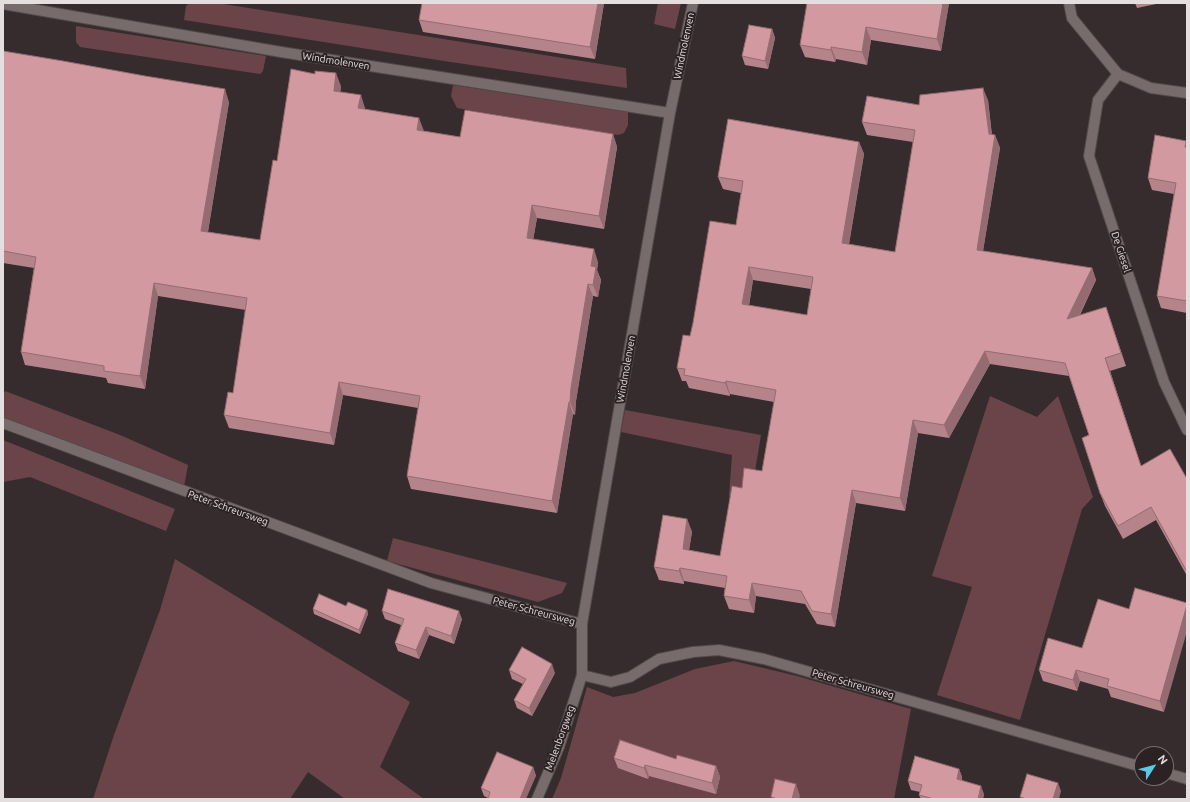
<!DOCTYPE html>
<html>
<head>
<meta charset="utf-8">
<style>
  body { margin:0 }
  #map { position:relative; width:1190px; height:802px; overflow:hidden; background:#362c2d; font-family:Ubuntu,sans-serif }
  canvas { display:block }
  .frame { position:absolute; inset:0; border:4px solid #e5dedf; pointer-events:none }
  .north { position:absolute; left:1134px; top:746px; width:40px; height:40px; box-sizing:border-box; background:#2c2224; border:1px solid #766d6f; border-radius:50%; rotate:54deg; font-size:11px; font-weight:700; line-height:16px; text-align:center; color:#e5dedf }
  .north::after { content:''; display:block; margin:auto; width:14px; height:18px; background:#5bc8e7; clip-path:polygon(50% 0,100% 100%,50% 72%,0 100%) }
</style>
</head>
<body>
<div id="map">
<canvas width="1190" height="802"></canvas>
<div class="frame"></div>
<div class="north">N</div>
</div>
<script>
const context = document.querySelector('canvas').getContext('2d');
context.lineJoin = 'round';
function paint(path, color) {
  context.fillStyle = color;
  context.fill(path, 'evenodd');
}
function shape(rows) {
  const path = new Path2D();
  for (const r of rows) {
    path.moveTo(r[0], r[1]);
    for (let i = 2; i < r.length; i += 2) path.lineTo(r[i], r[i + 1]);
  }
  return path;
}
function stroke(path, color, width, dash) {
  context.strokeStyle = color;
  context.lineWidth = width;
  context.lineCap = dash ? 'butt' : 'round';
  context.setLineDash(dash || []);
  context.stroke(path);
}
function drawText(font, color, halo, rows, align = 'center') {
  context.font = font + ' Ubuntu,sans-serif';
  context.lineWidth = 4;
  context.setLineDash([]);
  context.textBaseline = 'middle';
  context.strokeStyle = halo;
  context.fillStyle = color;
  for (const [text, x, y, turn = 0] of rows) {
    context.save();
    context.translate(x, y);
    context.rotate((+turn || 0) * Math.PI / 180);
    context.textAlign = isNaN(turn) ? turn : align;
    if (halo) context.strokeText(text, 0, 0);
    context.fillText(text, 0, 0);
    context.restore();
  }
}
paint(shape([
  [189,3,217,3,626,68,627,88,444,61,184,20,186,6],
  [658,3,681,3,675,29,654,24],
  [76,26,266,56,263,71,260,74,80,47,76,42],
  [453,85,628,112,628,125,624,133,618,135,457,108,451,96],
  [5,391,120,435,188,465,183,492,3,418,3,395],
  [990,396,1037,417,1058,396,1093,497,1082,509,1020,720,937,695,972,587,932,576],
  [625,410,761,435,750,501,729,496,732,455,621,432],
  [3,440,175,509,166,531,30,477,3,482],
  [393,538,567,583,562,593,538,602,387,561],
  [175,559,410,702,380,767,424,799,345,799,308,772,290,799,93,799,114,735,160,610],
  [734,661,797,676,911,709,894,799,552,799,561,778,587,687,613,697,635,693,695,669]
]), '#6b444a');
const minor = shape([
  [1069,3,1072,18,1118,74,1151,88,1187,93],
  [3,4,281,52,670,113],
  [1118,74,1098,100,1089,156,1164,382,1187,430],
  [3,423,431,583,582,624,582,675,559,747,537,799],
  [582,624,670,113,693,3],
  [582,675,611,682,630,677,659,659,693,652,719,650,764,659,1142,767],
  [1166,773,1187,779]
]);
stroke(minor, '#52494a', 12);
stroke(minor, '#776b6c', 10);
paint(shape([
  [604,3,595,59,423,32,419,20],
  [949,3,941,51,871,40,867,65,836,59,835,62,805,57,800,45],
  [1135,3,1161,3,1137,8],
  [772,29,775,38,768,69,745,65,742,56],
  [3,51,229,102,208,232,260,240,277,161,341,86,340,92,365,108,365,109,424,131,460,137,613,134,617,147,604,229,537,218,533,240,598,262,597,270,601,280,598,297,593,296,576,401,575,415,573,414,557,513,411,489,407,476,418,408,343,395,334,445,229,428,224,415,233,393,246,310,158,296,145,389,108,383,106,378,25,365,21,352,34,268,3,263],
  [988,100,992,135,995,135,1000,148,983,251,1092,268,1096,280,1080,315,1106,307,1126,366,1110,371,1141,466,1187,479,1187,576,1156,520,1123,539,1105,506,1100,493,1089,435,1069,376,990,364,949,438,918,433,905,511,856,503,835,627,817,624,805,604,756,596,754,613,729,609,724,596,725,588,684,581,684,584,659,580,654,567,687,519,692,532,689,550,720,556,742,488,762,471,774,402,730,394,730,396,689,388,686,381,682,381,677,368,736,225,741,193,723,189,718,177,859,142,864,154,849,244,895,252,913,142,867,135,862,122,919,105],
  [753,280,811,289,807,315,749,306],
  [1186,141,1187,143,1187,313,1161,308,1157,296,1174,194,1152,190,1148,178],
  [346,606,367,610,368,614,360,634,314,614,313,609],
  [1129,609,1164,712,1111,697,1108,689,1080,681,1077,691,1043,681,1039,670,1082,648],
  [382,611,462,619,454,644,429,635,419,659,398,651,395,643,401,625,385,619],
  [509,670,555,673,532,716,517,708,514,700,523,684,512,679],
  [614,758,676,759,716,766,720,777,716,794,649,776,648,779,618,768],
  [533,767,536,776,488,798,484,796,481,788],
  [959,769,962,777,962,780,984,794,983,799,921,799,919,795,920,792,911,790,908,781]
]), '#b5848a');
paint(shape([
  [598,3,604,3,595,59,590,47],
  [943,3,949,3,941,51,937,39],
  [866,27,871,40,867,65,862,52],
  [772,29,775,38,768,69,765,61],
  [831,47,836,59,835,62,831,50],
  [336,73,341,86,339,104,334,91],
  [983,88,988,100,993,146,995,135,1000,148,981,263,977,250,989,134],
  [225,89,229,102,206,243,201,231],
  [361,95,365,108,363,121,358,108],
  [419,118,424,131,422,143,417,130],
  [613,134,617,147,604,229,599,216],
  [1186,141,1187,143,1187,153,1185,147],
  [859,142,864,154,847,256,842,243],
  [532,205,537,218,531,251,527,238],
  [594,249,598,262,597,270,601,280,598,297,593,285,591,266],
  [749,267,753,280,747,317,742,304],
  [1092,268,1096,280,1071,332,1067,319],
  [154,283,158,296,145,389,140,376],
  [588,284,593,296,576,401,575,415,570,402,571,388],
  [1106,307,1110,319,1126,366,1121,353],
  [985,351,990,364,949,438,944,425],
  [1105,358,1110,371,1145,479,1141,466],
  [726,381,730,394,730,396,725,383],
  [339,382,343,395,334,445,330,433],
  [569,402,573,414,557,513,552,501],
  [913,420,918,433,905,511,900,498],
  [852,490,856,503,835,627,831,614],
  [687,519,692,532,687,562,683,549],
  [680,568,684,581,684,584,679,571],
  [752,583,756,596,754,613,749,600],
  [1187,605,1187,631,1164,712,1160,701],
  [367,610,368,614,360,634,359,630],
  [459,611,462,619,454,644,451,636],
  [426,627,429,635,419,659,416,650],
  [552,664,555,673,532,716,529,708],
  [1076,670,1080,681,1077,691,1073,680],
  [645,765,649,776,648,779,644,768],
  [716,766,720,777,716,794,712,783],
  [533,767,536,776,526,799,520,799],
  [959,769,962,777,960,787,957,779],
  [1058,783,1061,791,1059,799,1053,799],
  [796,784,800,796,799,799,792,799],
  [981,786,984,794,983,799,978,799]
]), '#946b71');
const building = shape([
  [422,3,598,3,590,47,419,20,422,3],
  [807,3,943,3,937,39,866,27,862,52,831,47,831,50,800,45,807,3],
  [749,25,772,29,765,61,742,56,749,25],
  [3,51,63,61,145,76,225,89,201,231,260,240,273,160,277,161,291,69,315,74,315,71,336,73,334,91,361,95,358,108,419,118,417,130,460,137,465,110,613,134,599,216,532,205,527,238,594,249,591,266,596,267,593,285,588,284,571,388,570,402,569,402,552,501,407,476,420,396,339,382,330,433,224,415,228,392,233,393,247,298,154,283,140,376,104,371,104,366,21,352,36,257,3,251,3,51],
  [983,88,989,134,995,135,977,250,1092,268,1067,319,1106,307,1121,353,1105,358,1141,466,1170,449,1187,479,1187,570,1186,570,1151,507,1118,526,1100,493,1082,438,1089,435,1065,363,985,351,944,425,913,420,900,498,852,490,831,614,812,611,801,591,752,583,749,600,724,596,727,576,680,568,679,571,654,567,663,515,687,519,683,549,720,556,732,486,742,488,744,468,762,471,776,390,726,381,725,383,684,375,685,369,677,368,683,335,690,336,693,323,710,221,736,225,743,181,718,177,728,119,859,142,842,243,895,252,915,130,862,122,867,96,919,105,920,95,983,88],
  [749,267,813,277,807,315,742,304,749,267],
  [1155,135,1186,141,1185,147,1187,148,1187,301,1157,296,1176,183,1148,178,1155,135],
  [1135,588,1187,603,1187,605,1160,701,1107,686,1109,679,1076,670,1073,680,1039,670,1048,638,1082,648,1098,599,1129,609,1135,588],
  [388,589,459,611,451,636,426,627,416,650,395,643,404,619,382,611,388,589],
  [319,594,346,606,348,602,367,610,359,630,313,609,319,594],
  [522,647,552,664,529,708,514,700,526,679,509,670,522,647],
  [620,740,676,759,677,755,716,766,712,783,645,765,644,768,614,758,620,740],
  [497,752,533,767,520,799,488,799,490,792,481,788,497,752],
  [915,756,959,769,957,779,981,786,978,799,934,799,919,795,922,785,908,781,915,756],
  [1027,774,1058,783,1053,799,1027,799,1020,797,1027,774],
  [775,779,796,784,792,799,778,799,771,797,775,779]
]);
paint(building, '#d399a1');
stroke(building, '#946b71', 1);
drawText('10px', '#e5dedf', '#2c2224', [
  ["Windmolenven",684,46,-78],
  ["Windmolenven",336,61,9],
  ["De Giesel",1121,252,72],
  ["Windmolenven",626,369,-80],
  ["Peter Schreursweg",228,508,20],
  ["Peter Schreursweg",534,611,15],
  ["Peter Schreursweg",853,684,16],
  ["Melenborgweg",560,738,-70]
]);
</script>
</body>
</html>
